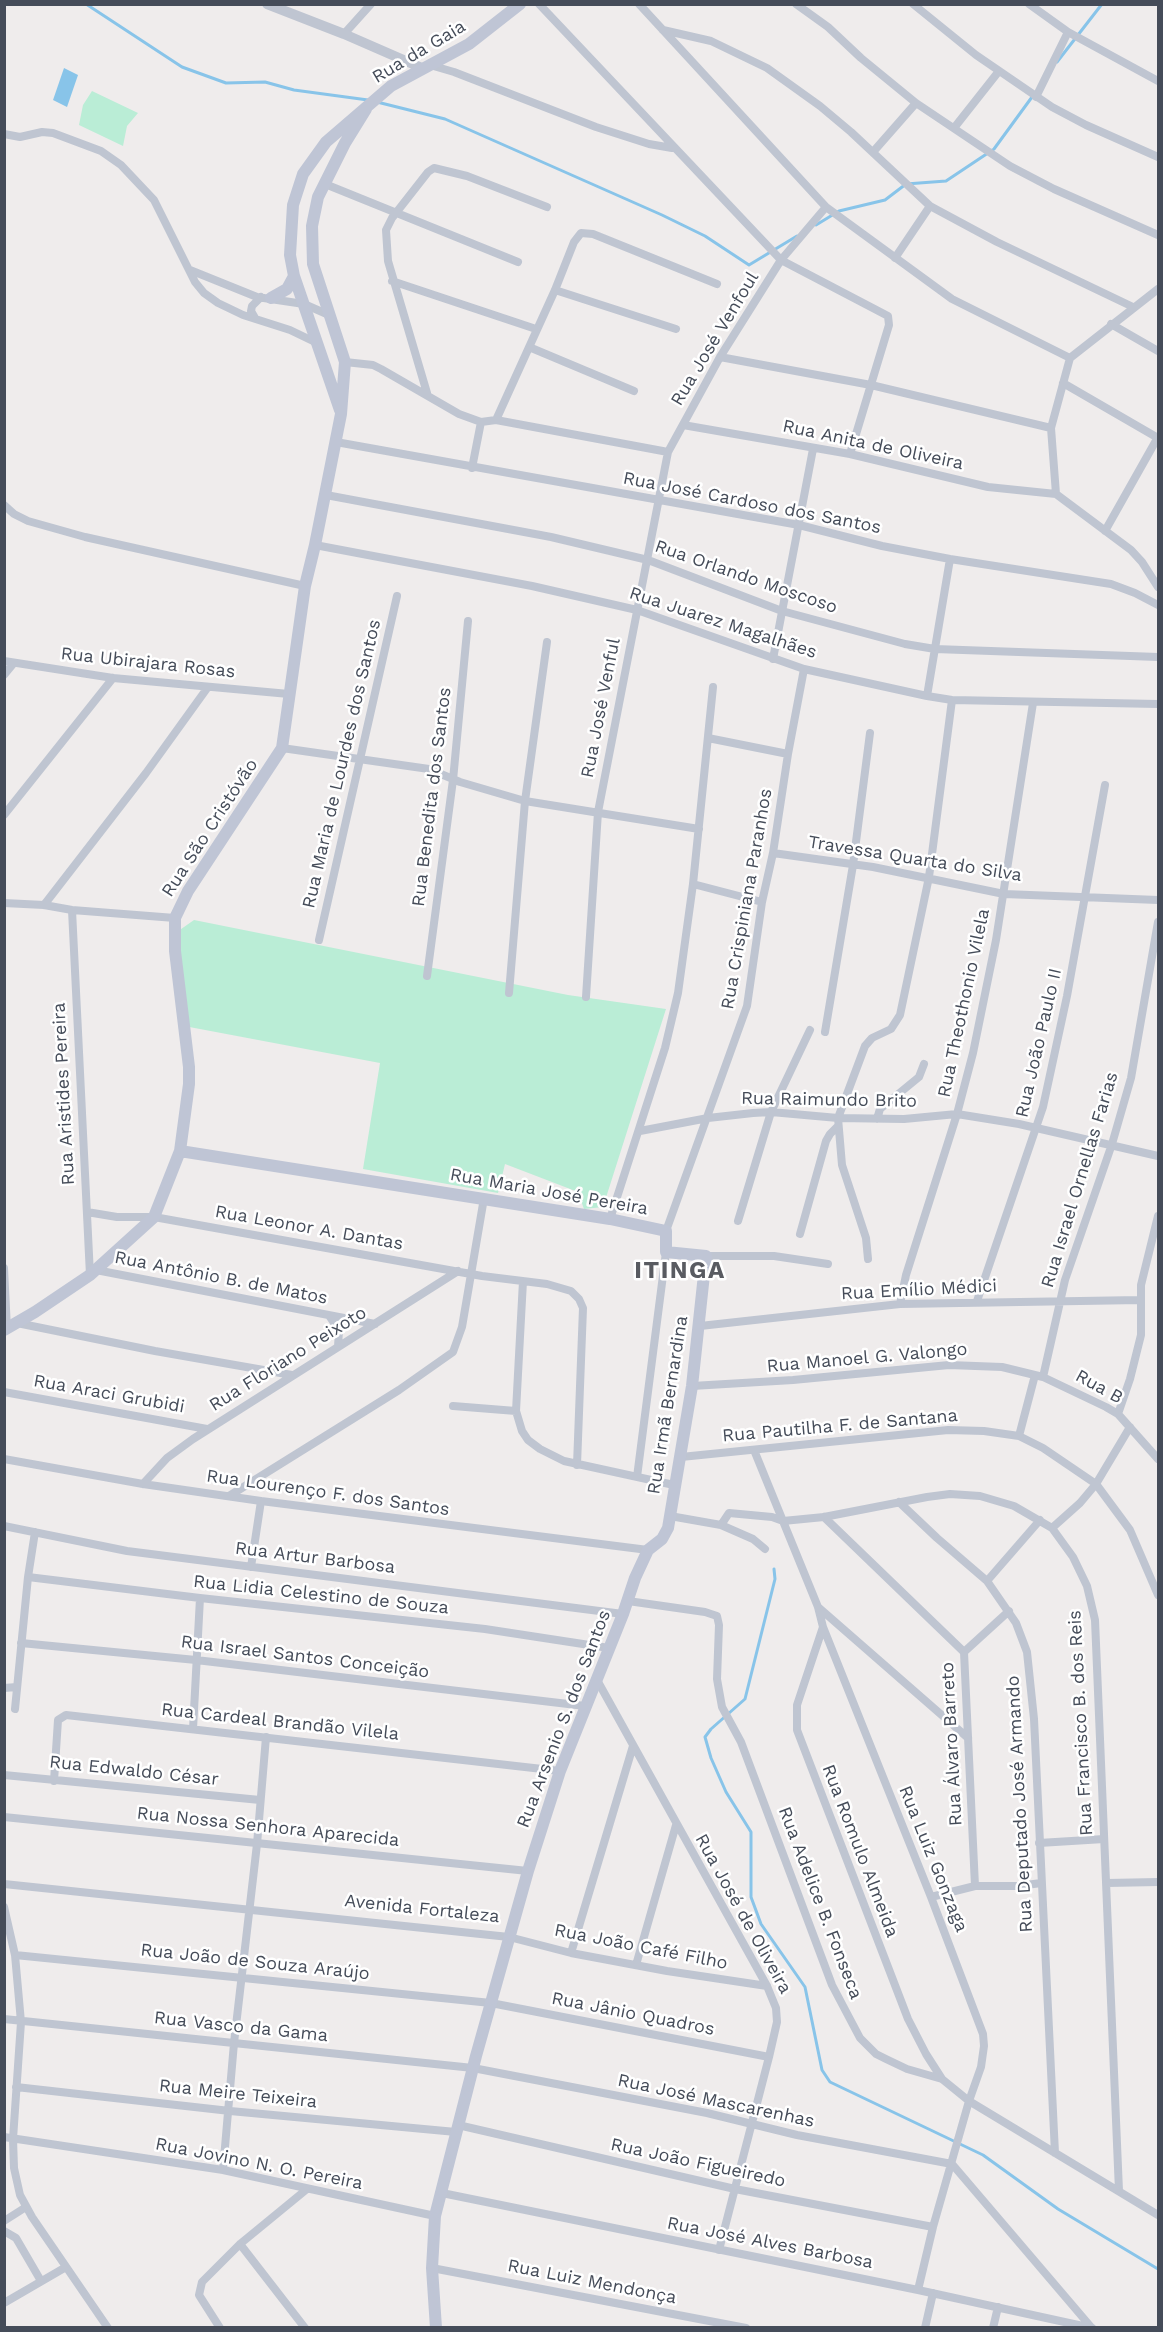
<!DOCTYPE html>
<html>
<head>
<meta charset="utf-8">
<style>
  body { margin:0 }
  #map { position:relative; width:1163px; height:2332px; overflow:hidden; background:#efecec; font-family:"Work Sans",sans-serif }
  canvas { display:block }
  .frame { position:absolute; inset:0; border:6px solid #454c59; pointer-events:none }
</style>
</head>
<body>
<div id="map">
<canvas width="1163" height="2332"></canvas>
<div class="frame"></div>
</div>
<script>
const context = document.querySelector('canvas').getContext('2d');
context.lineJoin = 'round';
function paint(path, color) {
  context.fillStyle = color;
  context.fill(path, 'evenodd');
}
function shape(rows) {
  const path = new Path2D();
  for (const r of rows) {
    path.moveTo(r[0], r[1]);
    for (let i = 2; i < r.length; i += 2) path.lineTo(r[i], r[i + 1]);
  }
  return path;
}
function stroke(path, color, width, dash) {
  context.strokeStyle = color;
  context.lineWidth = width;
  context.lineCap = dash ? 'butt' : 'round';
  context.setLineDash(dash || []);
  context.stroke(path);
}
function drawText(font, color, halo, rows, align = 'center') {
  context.font = font + ' "Work Sans",sans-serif';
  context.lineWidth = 5;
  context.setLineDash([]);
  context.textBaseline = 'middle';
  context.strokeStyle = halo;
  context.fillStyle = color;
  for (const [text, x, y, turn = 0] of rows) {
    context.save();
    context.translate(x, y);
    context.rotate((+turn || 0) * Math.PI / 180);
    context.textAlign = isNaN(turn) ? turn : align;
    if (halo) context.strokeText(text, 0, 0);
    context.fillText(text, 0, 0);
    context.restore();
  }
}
paint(shape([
  [92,91,138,113,127,126,123,146,79,125,83,105],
  [194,920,568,995,666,1009,603,1207,584,1209,578,1192,505,1164,498,1193,363,1169,380,1063,184,1026,174,934]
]), '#baedd6');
paint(shape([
  [64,68,78,75,67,107,53,100]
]), '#88c4e9');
stroke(shape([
  [86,4,182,67,226,83,265,82,294,90,368,100],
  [1057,62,1102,4],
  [377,102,445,119,662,215,705,236,749,265,797,236],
  [816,225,839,211,885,200,906,184,946,181,994,149,1032,97],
  [774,1569,775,1579,745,1699,711,1729,705,1737,711,1758,726,1792,751,1832,751,1897,761,1924,805,1987,822,2070,830,2082,983,2155,1058,2209,1158,2269]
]), '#88c4e9', 3);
stroke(shape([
  [539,4,781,260,888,316,889,325,850,454],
  [639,4,826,207,952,299,1070,358],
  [796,4,828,27,861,58,916,103,1010,166,1054,189,1158,235],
  [913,4,976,55,1052,107,1086,125,1158,157],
  [1029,4,1068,32,1158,81],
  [663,30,711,41,767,68,820,106,851,132,930,206,997,242,1133,307],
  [344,34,371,4],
  [430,65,454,72,596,127,649,144,672,148],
  [1036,97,1068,32],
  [954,128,999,71],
  [4,134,20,137,42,132,53,133,101,151,121,165,154,200,195,282,204,293,218,303,243,315,290,330,317,343],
  [873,152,916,103],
  [325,184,518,262],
  [895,258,930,206],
  [190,270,257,297,304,304,329,315],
  [392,281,536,329],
  [1158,289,1070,358,1051,428,1056,494,1131,550,1142,562,1158,587],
  [555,290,676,329],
  [255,318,251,311,252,306,261,297],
  [1111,324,1158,351],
  [529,347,634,391],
  [720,357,871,385,1051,428],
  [345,362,373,365,381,369,459,414,481,422,496,420,668,452],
  [1063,383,1158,438],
  [427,393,388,261,386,230,392,218,428,172,434,168,467,176,547,207],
  [496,420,555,290,574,242,581,233,593,234,717,284],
  [683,425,850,454,988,487,1056,494],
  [336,442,799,525,882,546,950,559,1111,584,1135,593,1158,605],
  [472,468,481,422],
  [326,495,551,537,648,560,782,611,905,644,935,649,1158,657],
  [4,505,14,514,28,521,85,537,305,586],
  [1105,531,1158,437],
  [315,545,532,586,637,610,804,669,927,696,952,700,1158,704],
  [773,659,813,449],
  [4,661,113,678,289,694],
  [4,675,13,664],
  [927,696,950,559],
  [708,738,788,754],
  [282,748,429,769,460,782,525,801,699,829],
  [4,815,113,678],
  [773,853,873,867,1004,894,1158,900],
  [693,884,762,902],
  [4,903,44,905,72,910,175,918],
  [44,905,146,773,208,687],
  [72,910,90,1275],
  [319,940,397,596],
  [427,976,453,780,468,621],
  [509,993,525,801,547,642],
  [586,997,598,812,668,452,720,357,781,260,826,207],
  [825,1032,853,865,870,733],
  [877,1119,880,1109,919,1077,924,1064],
  [640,1131,708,1118,753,1113,771,1112,838,1118,904,1119,957,1114,1019,1124,1158,1156],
  [87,1212,117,1217,154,1217,482,1276,547,1284,571,1291,579,1299,583,1308,577,1465],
  [610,1219,665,1048,678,993,693,884,713,687],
  [738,1221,771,1112,810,1030],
  [666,1231,747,1006,762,902,773,853,788,754,804,669],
  [800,1234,826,1141,830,1134,838,1126],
  [706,1256,774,1256,828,1264],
  [868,1259,866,1238,842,1165,838,1118,865,1046,872,1038,891,1029,900,1015,929,877,952,700],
  [4,1268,7,1329],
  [96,1270,375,1324],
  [523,1281,516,1411,522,1431,528,1440,540,1449,564,1461,674,1485],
  [977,1301,1043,1107,1067,996,1105,785],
  [900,1304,906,1275,957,1114,973,1053,996,940,1033,703],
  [330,1317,339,1330,338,1347],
  [17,1323,155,1351,292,1375],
  [700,1326,900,1304,1140,1300],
  [1043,1377,1065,1280,1112,1144,1131,1078,1158,922],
  [692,1386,793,1380,949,1365,1002,1367,1043,1377,1106,1407,1118,1414,1158,1459],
  [4,1392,207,1429],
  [453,1406,516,1411],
  [1118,1414,1130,1379,1141,1335,1141,1285,1158,1216],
  [1019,1436,1035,1375],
  [754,1450,818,1607,823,1627,931,1897,983,2034,984,2046,981,2067,969,2101,933,2227,918,2290],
  [681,1457,948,1430,984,1431,1019,1436,1043,1448,1096,1484,1130,1530,1158,1595],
  [4,1459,143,1484,261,1501,648,1550],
  [637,1477,666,1252],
  [143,1484,167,1458,193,1439,458,1271],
  [229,1496,399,1390,453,1352,462,1327,484,1198],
  [899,1502,937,1538,987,1581,1016,1623,1027,1652,1034,1719,1055,2153],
  [670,1516,721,1525,753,1539,765,1549],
  [824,1517,964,1652,975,1886],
  [721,1525,729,1513,772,1517,783,1521,824,1517,927,1497,950,1494,980,1496,1014,1506,1052,1528,1073,1557,1087,1586,1095,1620,1119,2191],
  [4,1526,127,1551,623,1614],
  [1052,1528,1080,1503,1096,1484,1130,1427],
  [251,1567,261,1501],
  [28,1577,200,1598,485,1629,609,1648],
  [987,1581,1040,1520],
  [628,1601,705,1612,717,1616,719,1625,717,1679,722,1707,741,1742,832,1985,860,2038,876,2054,886,2059,907,2069,942,2079,969,2101,1158,2215],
  [818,1607,968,1738],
  [823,1627,797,1705,797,1730,908,2019,926,2054,942,2079],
  [21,1643,196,1660,585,1706],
  [964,1652,1009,1611],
  [597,1680,767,1986,776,2008,777,2022,769,2057,719,2250],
  [4,1688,17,1687],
  [15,1709,28,1577,35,1532],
  [193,1729,200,1598],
  [4,1775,260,1800],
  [54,1781,58,1720,66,1715,560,1771],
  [4,1817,528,1871],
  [1039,1843,1104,1839],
  [1107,1883,1158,1882],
  [4,1884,509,1937,571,1953,667,1971,767,1986],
  [931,1897,975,1886,1019,1886,1041,1883],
  [4,1907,15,1955,21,2022,13,2139,14,2168,20,2195,32,2217,108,2328],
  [571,1953,633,1746],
  [15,1955,491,2003,769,2057],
  [636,1965,676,1825],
  [4,2019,473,2068,707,2113,797,2135,952,2164],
  [16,2087,230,2111,456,2132],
  [458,2125,735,2189,933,2227],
  [4,2137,223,2170,435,2216],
  [952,2164,1091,2327],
  [223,2170,234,2043,257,1844,266,1737],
  [442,2193,918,2290,1092,2328],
  [4,2221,26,2207],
  [4,2231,16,2238,41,2281],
  [240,2244,305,2328],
  [432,2268,746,2328],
  [4,2303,66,2267],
  [220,2328,199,2295,202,2282,240,2244,307,2189],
  [925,2328,933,2293],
  [993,2328,998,2307]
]), '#bfc5d1', 8);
stroke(shape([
  [267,4,344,34,422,68]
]), '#bfc5d1', 10);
stroke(shape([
  [271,298,287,289,294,276],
  [340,410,294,276,290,255,293,205,303,174,326,142,391,86,469,44,520,4],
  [180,1151,610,1219,666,1231,666,1252,706,1256,692,1386,668,1528,662,1539,648,1550,635,1578,623,1614,560,1771,528,1871,476,2056,435,2216,432,2268,436,2328],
  [4,1330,35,1312,90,1275,154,1217,180,1151,189,1084,189,1067,175,951,175,918,188,891,282,748,305,586,315,545,341,414,345,362,313,264,312,226,318,197,345,143,366,109]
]), '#bfc5d5', 12);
drawText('18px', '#454c59', '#fff', [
  ["Rua da Gaia",419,52,-31],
  ["Rua José Venfoul",715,339,-59],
  ["Rua Anita de Oliveira",873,445,12],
  ["Rua José Cardoso dos Santos",752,503,11],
  ["Rua Orlando Moscoso",746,577,19],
  ["Rua Juarez Magalhães",723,623,18],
  ["Rua Ubirajara Rosas",148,663,6],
  ["Rua José Venful",601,708,-79],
  ["Rua Maria de Lourdes dos Santos",342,764,-77],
  ["Rua Benedita dos Santos",432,797,-83],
  ["Rua São Cristóvão",210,828,-57],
  ["Travessa Quarta do Silva",915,859,9],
  ["Rua Crispiniana Paranhos",747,899,-80],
  ["Rua Theothonio Vilela",964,1003,-78],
  ["Rua João Paulo II",1039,1043,-77],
  ["Rua Aristides Pereira",64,1094,-93],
  ["Rua Raimundo Brito",829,1100,1],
  ["Rua Israel Ornellas Farias",1080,1180,-73],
  ["Rua Maria José Pereira",549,1192,10],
  ["Rua Leonor A. Dantas",309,1228,10],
  ["Rua Antônio B. de Matos",221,1278,11],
  ["Rua Emílio Médici",919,1290,-3],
  ["Rua Manoel G. Valongo",867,1358,-5],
  ["Rua Floriano Peixoto",288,1359,-32],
  ["Rua B",1099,1387,29],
  ["Rua Araci Grubidi",109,1394,10],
  ["Rua Irmã Bernardina",668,1405,-81],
  ["Rua Pautilha F. de Santana",840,1426,-5],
  ["Rua Lourenço F. dos Santos",328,1493,8],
  ["Rua Artur Barbosa",315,1558,7],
  ["Rua Lidia Celestino de Souza",321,1595,6],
  ["Rua Israel Santos Conceição",305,1657,7],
  ["Rua Arsenio S. dos Santos",564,1719,-69],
  ["Rua Cardeal Brandão Vilela",280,1722,6],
  ["Rua Francisco B. dos Reis",1081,1723,-93],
  ["Rua Álvaro Barreto",952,1744,-93],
  ["Rua Edwaldo César",134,1771,6],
  ["Rua Deputado José Armando",1020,1804,-93],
  ["Rua Nossa Senhora Aparecida",268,1827,6],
  ["Rua Romulo Almeida",860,1851,69],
  ["Rua Luiz Gonzaga",933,1859,68],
  ["Rua Adelice B. Fonseca",820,1903,69],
  ["Avenida Fortaleza",422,1909,6],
  ["Rua José de Oliveira",743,1914,61],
  ["Rua João Café Filho",641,1947,11],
  ["Rua João de Souza Araújo",255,1962,6],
  ["Rua Jânio Quadros",633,2014,11],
  ["Rua Vasco da Gama",241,2027,6],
  ["Rua Meire Teixeira",238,2094,6],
  ["Rua José Mascarenhas",716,2101,12],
  ["Rua João Figueiredo",698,2163,12],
  ["Rua Jovino N. O. Pereira",259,2164,11],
  ["Rua José Alves Barbosa",770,2243,11],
  ["Rua Luiz Mendonça",592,2282,11]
]);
context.letterSpacing = '1.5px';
drawText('bold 24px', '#595b61', '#fff', [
  ["ITINGA",680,1271]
]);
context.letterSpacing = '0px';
</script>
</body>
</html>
